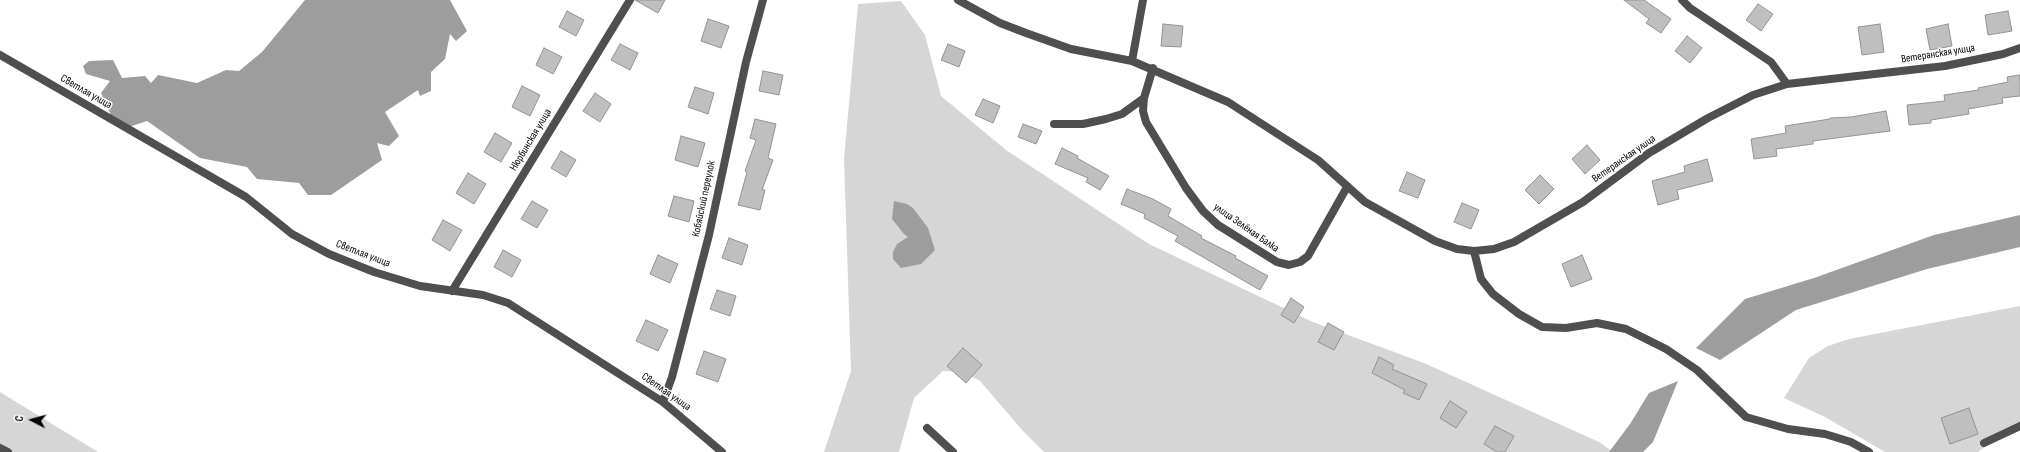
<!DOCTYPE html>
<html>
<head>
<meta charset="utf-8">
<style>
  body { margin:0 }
  #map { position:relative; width:2020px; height:452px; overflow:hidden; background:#fff; font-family:"Sofia Sans Condensed",sans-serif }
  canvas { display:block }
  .north { position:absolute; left:12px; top:400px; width:40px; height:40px; -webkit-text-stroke:3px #fff; paint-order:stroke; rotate:276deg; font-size:11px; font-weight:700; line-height:16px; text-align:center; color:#000 }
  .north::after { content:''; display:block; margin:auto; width:14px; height:18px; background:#000; clip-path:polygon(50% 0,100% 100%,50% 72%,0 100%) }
</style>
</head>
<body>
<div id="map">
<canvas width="2020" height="452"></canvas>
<div class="north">С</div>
</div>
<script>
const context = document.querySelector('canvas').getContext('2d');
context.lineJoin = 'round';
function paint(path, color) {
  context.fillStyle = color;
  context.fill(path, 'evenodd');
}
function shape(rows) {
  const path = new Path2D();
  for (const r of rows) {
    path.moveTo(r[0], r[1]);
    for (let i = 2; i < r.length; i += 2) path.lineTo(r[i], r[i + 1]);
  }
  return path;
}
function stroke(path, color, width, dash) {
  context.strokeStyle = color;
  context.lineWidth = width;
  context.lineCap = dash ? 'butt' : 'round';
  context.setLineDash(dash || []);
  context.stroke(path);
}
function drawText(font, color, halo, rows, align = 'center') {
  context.font = font + ' "Sofia Sans Condensed",sans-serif';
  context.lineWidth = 3;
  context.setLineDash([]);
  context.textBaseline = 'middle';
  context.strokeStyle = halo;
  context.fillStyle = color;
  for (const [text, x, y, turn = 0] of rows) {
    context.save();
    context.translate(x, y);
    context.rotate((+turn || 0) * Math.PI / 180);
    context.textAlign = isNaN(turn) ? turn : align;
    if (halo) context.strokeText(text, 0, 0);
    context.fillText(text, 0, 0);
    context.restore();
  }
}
paint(shape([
  [901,1,925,35,941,96,1006,150,1149,244,1313,322,1424,363,1599,442,1613,452,1044,452,1023,431,980,381,963,372,943,371,914,398,899,452,824,452,851,371,844,159,858,4],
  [2020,306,2020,428,1991,442,1978,452,1885,452,1825,417,1784,398,1809,358,1828,346,1849,339],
  [0,392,98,452,0,452]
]), '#d6d6d6');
paint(shape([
  [305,0,450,0,467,31,456,41,450,34,445,59,431,72,431,91,420,96,418,90,385,112,399,136,389,146,377,143,382,160,331,195,308,195,299,183,257,179,247,167,200,158,147,121,129,127,111,115,101,93,110,81,86,74,83,66,89,61,113,60,122,78,145,76,151,83,158,75,197,83,226,70,239,71,262,52],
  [894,201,907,204,913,208,928,228,935,250,921,264,901,268,893,259,893,252,897,244,908,237,904,234,892,219],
  [2020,215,2020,247,1927,269,1796,310,1720,360,1696,348,1745,299,1814,278,1934,235],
  [1678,381,1653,442,1643,452,1609,452,1630,424,1649,393]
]), '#9d9d9d');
const building = shape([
  [635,0,665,0,658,13,635,0],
  [1624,0,1644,0,1671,19,1661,33,1646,23,1649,19,1624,0],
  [1758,4,1773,14,1761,31,1746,20,1758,4],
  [567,11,584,20,576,36,559,27,567,11],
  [2008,11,2012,31,1988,35,1985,15,2008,11],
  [708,19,729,26,721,48,701,41,708,19],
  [1163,24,1183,26,1181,47,1161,46,1163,24],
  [1880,24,1884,52,1862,55,1858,27,1880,24],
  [1948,24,1952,46,1930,50,1926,29,1948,24],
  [1687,36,1702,48,1690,63,1675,51,1687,36],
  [620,44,638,53,630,70,611,60,620,44],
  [948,44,965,51,959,67,941,60,948,44],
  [544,48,562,57,553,74,536,65,544,48],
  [763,71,783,75,779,95,759,91,763,71],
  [2020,75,2020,96,2002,98,2003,103,1968,109,1969,114,1931,120,1931,123,1909,125,1907,105,1945,101,1944,95,1979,90,1978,88,2008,82,2007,77,2020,75],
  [522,86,540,95,530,116,512,107,522,86],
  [695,87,714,93,708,114,688,107,695,87],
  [595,93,611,104,600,122,583,111,595,93],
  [983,99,1000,106,993,123,975,115,983,99],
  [1886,111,1890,131,1813,141,1813,144,1776,149,1777,156,1754,159,1751,139,1786,133,1785,126,1830,119,1830,118,1851,117,1886,111],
  [755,119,776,124,768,158,773,160,762,190,765,190,760,210,738,205,747,172,745,171,756,140,750,138,755,119],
  [1023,124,1042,131,1036,144,1018,137,1023,124],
  [495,133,512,143,501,162,484,152,495,133],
  [681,136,705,143,698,167,675,160,681,136],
  [1587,145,1600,160,1585,174,1572,159,1587,145],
  [1062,148,1078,156,1077,158,1109,176,1100,190,1086,182,1088,178,1055,164,1062,148],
  [561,151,576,160,566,177,551,168,561,151],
  [1707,159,1713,181,1677,190,1679,199,1658,205,1652,181,1685,172,1684,166,1707,159],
  [1407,172,1425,180,1418,198,1399,191,1407,172],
  [468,173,486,184,474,204,456,193,468,173],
  [1540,175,1554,189,1539,204,1525,190,1540,175],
  [1127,189,1153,199,1171,209,1168,216,1202,236,1201,238,1236,256,1235,258,1268,276,1260,290,1175,241,1178,236,1144,218,1145,214,1121,204,1127,189],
  [674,196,694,201,689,222,668,216,674,196],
  [532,201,548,210,537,228,521,219,532,201],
  [1462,203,1479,210,1471,229,1454,222,1462,203],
  [443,220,462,230,450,251,432,240,443,220],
  [729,238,748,245,742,265,722,258,729,238],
  [503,250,521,260,512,277,494,267,503,250],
  [658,255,678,264,670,283,650,274,658,255],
  [1582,255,1592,279,1571,287,1562,264,1582,255],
  [717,290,736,296,730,316,710,309,717,290],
  [1291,298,1304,307,1294,323,1281,315,1291,298],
  [646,320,668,330,658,351,636,341,646,320],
  [1328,323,1344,332,1334,350,1318,342,1328,323],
  [963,348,982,365,966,383,947,366,963,348],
  [704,351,726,359,718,382,696,374,704,351],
  [1379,357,1394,365,1392,369,1427,384,1419,400,1403,393,1405,390,1372,373,1379,357],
  [1450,401,1467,412,1456,428,1440,418,1450,401],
  [1969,408,1978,434,1950,444,1941,418,1969,408],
  [1495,426,1514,436,1505,452,1497,452,1484,444,1495,426]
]);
paint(building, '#bfbfbf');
stroke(building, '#939393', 1);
stroke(shape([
  [958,0,1000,23,1026,33,1071,49,1132,61,1228,102,1318,160,1365,202,1435,241,1457,249,1474,251,1481,279,1493,294,1519,314,1542,327,1566,328,1597,323,1626,329,1666,349,1697,370,1746,417,1788,429,1825,434,1851,442,1869,452],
  [1682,0,1690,8,1771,62,1787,84,1945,66,2003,54,2020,48],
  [0,55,246,197,292,234,329,254,374,272,420,286,483,295,508,303,663,402,722,452],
  [1132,61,1143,0],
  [1153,68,1144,98,1143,111,1146,122,1186,188,1203,211,1218,225,1277,262,1289,265,1300,262,1308,256,1347,187],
  [1054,124,1083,124,1106,119,1122,114,1144,98],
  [1474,251,1494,249,1514,242,1583,202,1649,153,1708,118,1753,95,1787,84],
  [452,291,630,0],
  [663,402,672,377,709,235,746,62,763,0],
  [927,428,953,452],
  [1984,443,2020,426],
  [0,448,8,452]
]), '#4f4f4f', 8);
drawText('11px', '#000', '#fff', [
  ["Ветеранская улица",1938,54,-9],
  ["Светлая улица",86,92,30],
  ["Нюрбинская улица",531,140,-59],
  ["Ветеранская улица",1624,159,-35],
  ["Кобяйский переулок",704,199,-78],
  ["улица Зелёная Балка",1246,228,35],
  ["Светлая улица",363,254,21],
  ["Светлая улица",666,392,35]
]);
</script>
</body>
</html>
